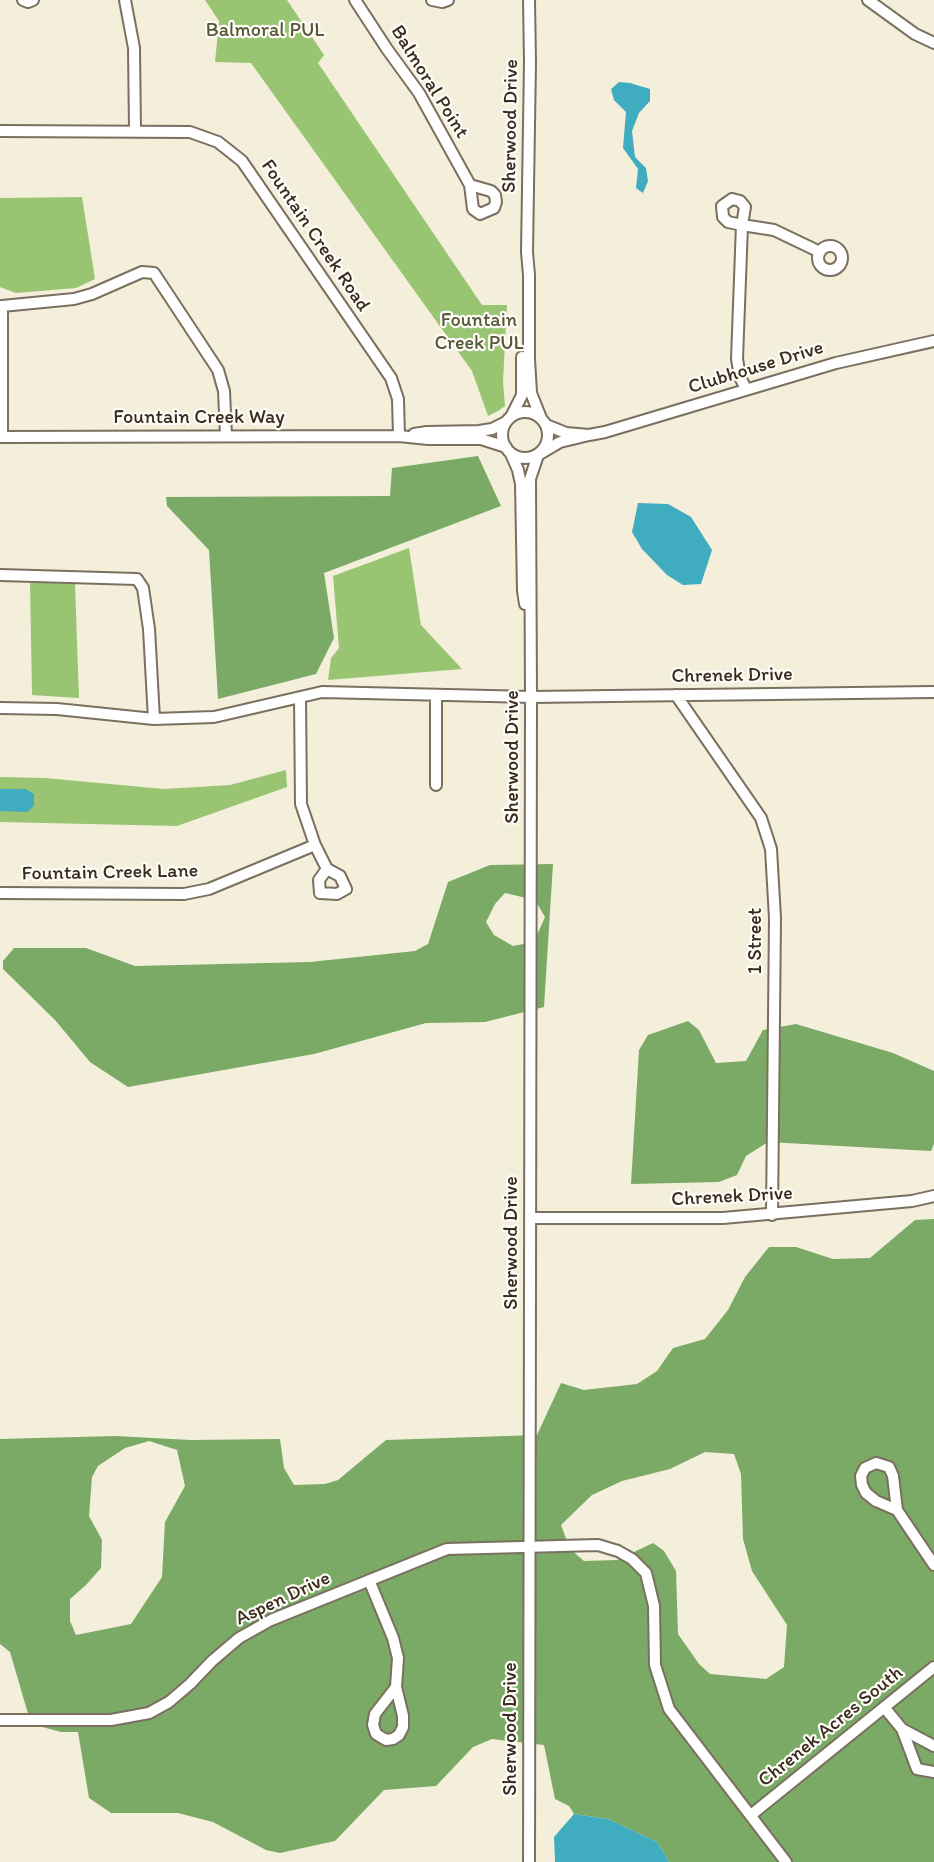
<!DOCTYPE html>
<html>
<head>
<meta charset="utf-8">
<style>
  body { margin:0 }
  canvas { display:block; background:#f3efda }
</style>
</head>
<body>
<canvas width="934" height="1862"></canvas>
<script>
const context = document.querySelector('canvas').getContext('2d');
context.lineJoin = 'round';
function paint(path, color) {
  context.fillStyle = color;
  context.fill(path, 'evenodd');
}
function shape(rows) {
  const path = new Path2D();
  for (const r of rows) {
    if (r.length === 3) {
      path.moveTo(r[0] + r[2], r[1]);
      path.arc(r[0], r[1], r[2], 0, 2 * Math.PI);
      continue;
    }
    path.moveTo(r[0], r[1]);
    for (let i = 2; i < r.length; i += 2) path.lineTo(r[i], r[i + 1]);
  }
  return path;
}
function stroke(path, color, width, dash) {
  context.strokeStyle = color;
  context.lineWidth = width;
  context.lineCap = dash ? 'butt' : 'round';
  context.setLineDash(dash || []);
  context.stroke(path);
}
function drawText(font, color, halo, rows, align = 'center') {
  context.font = font + ' Itim,sans-serif';
  context.lineWidth = 4.5;
  context.setLineDash([]);
  context.textBaseline = 'middle';
  context.strokeStyle = halo;
  context.fillStyle = color;
  for (const [text, x, y, turn = 0] of rows) {
    context.save();
    context.translate(x, y);
    context.rotate((+turn || 0) * Math.PI / 180);
    context.textAlign = isNaN(turn) ? turn : align;
    if (halo) context.strokeText(text, 0, 0);
    context.fillText(text, 0, 0);
    context.restore();
  }
}
paint(shape([
  [205,0,287,0,324,55,318,63,482,305,507,305,503,382,505,406,498,411,488,416,472,371,251,63,215,62,219,21],
  [82,197,95,279,76,288,16,293,0,287,0,198],
  [409,548,421,625,462,669,328,680,331,658,339,648,333,576],
  [30,582,75,584,79,698,32,695],
  [286,770,287,787,177,826,0,822,0,777,45,778,164,789,230,785]
]), '#99c573');
paint(shape([
  [478,456,501,506,324,573,334,638,316,674,218,699,209,550,167,506,166,497,390,496,392,468],
  [553,864,544,1007,485,1022,426,1023,314,1054,128,1087,90,1062,55,1020,3,969,3,961,14,948,86,948,135,966,310,962,415,951,428,944,448,882,490,865],
  [505,893,535,900,545,917,534,942,513,946,494,935,486,922,495,904],
  [688,1021,699,1030,716,1063,746,1061,763,1030,796,1024,893,1053,934,1071,934,1144,931,1151,768,1142,746,1156,737,1175,719,1182,631,1184,639,1050,648,1035],
  [934,1219,934,1862,669,1862,657,1842,608,1819,574,1814,569,1806,555,1799,544,1745,492,1739,473,1747,436,1786,384,1790,335,1841,280,1853,266,1850,213,1822,178,1813,111,1813,89,1798,78,1732,61,1732,31,1724,10,1652,0,1644,0,1439,115,1436,191,1440,280,1439,284,1468,294,1485,325,1484,338,1480,386,1440,537,1435,561,1383,584,1390,637,1384,657,1371,673,1348,705,1339,728,1310,745,1277,769,1247,796,1247,833,1259,870,1258,915,1220],
  [149,1441,177,1450,185,1486,165,1522,162,1577,131,1624,76,1635,70,1621,70,1599,86,1585,101,1568,102,1540,89,1516,92,1477,98,1466,125,1448],
  [705,1452,734,1454,741,1474,743,1539,752,1571,787,1625,784,1667,766,1679,710,1674,699,1664,678,1634,676,1571,664,1551,653,1543,617,1560,584,1561,570,1549,561,1525,592,1495,622,1481,670,1469]
]), '#7aaa65');
paint(shape([
  [619,82,630,83,650,89,650,101,639,113,632,131,635,157,646,168,648,181,643,193,636,188,638,169,623,148,626,112,614,100,611,89],
  [638,503,668,504,691,517,712,550,701,584,683,585,667,575,642,549,632,532],
  [0,789,26,789,34,794,34,806,27,812,0,811],
  [574,1814,608,1819,657,1842,669,1862,555,1862,554,1837]
]), '#40acbf');
const minor = shape([
  [23,0,28,2,33,0],
  [125,0,134,48,135,130],
  [355,0,387,49,419,93,470,185,473,209,480,214,494,208,496,202,495,195,491,191,470,185],
  [432,0,442,2,448,0],
  [529,0,530,62,527,252,529,275,529,359,531,393,541,418],
  [868,0,915,34,934,43],
  [0,131,190,132,218,142,242,161,391,378,398,399,399,436],
  [732,199,740,201,745,207,742,225,728,222,723,217,722,206,732,199],
  [830,258,12],
  [746,389,740,377,737,359,742,225,774,230,820,252],
  [525,435,23],
  [511,417,522,395,522,357],
  [414,434,427,432,479,431,492,429,506,422],
  [589,435,605,432,836,363,934,341],
  [0,437,399,436,428,439,481,439,506,447],
  [2,437,2,306,74,299,92,294,142,272,154,273,218,370,224,391,226,436],
  [511,454,518,470,521,484,523,591,525,604],
  [0,575,137,579,143,588,149,629,154,719],
  [676,695,761,818,771,849,775,918,772,1215],
  [300,697,301,804,315,845,327,869,340,876,346,889,337,894,320,893,319,880,327,869],
  [0,708,57,709,154,719,214,717,322,692,531,697,934,692],
  [436,785,436,695],
  [0,893,184,894,209,889,315,845],
  [530,1218,723,1218,912,1201,934,1196],
  [897,1510,876,1501,866,1493,862,1485,861,1476,865,1468,876,1463,889,1467,893,1476,897,1510,934,1565],
  [369,1580,393,1638,398,1658,396,1687,403,1716,403,1727,399,1735,393,1739,386,1740,376,1734,373,1725,375,1714,396,1687],
  [884,1707,902,1729,917,1769,934,1772],
  [0,1720,111,1720,149,1713,169,1702,190,1684,212,1661,239,1638,271,1620,447,1549,598,1545,618,1551,632,1559,646,1573,654,1606,655,1665,669,1709,786,1862],
  [902,1729,934,1746],
  [751,1815,934,1667],
  [529,1862,531,697,530,479,538,455,560,442,589,435,566,433,546,425]
]);
stroke(minor, '#7b6f60', 14);
stroke(minor, '#fff', 10);
drawText('20px', '#575838', '#fdfcf7', [
  ["Balmoral PUL",265,31],
  ["Fountain",479,321],
  ["Creek PUL",479,344]
]);
drawText('20px', '#3b2a1e', '#fdfcf7', [
  ["Balmoral Point",429,82,58],
  ["Sherwood Drive",511,126,-89],
  ["Fountain Creek Road",315,236,56],
  ["Clubhouse Drive",756,368,-17],
  ["Fountain Creek Way",199,418],
  ["Chrenek Drive",732,676,-1],
  ["Sherwood Drive",513,757,-90],
  ["Fountain Creek Lane",110,873,-1],
  ["1 Street",756,941,-90],
  ["Chrenek Drive",732,1197,-3],
  ["Sherwood Drive",512,1243,-90],
  ["Aspen Drive",283,1599,-25],
  ["Chrenek Acres South",831,1727,-39],
  ["Sherwood Drive",511,1729,-90]
]);
</script>
</body>
</html>
